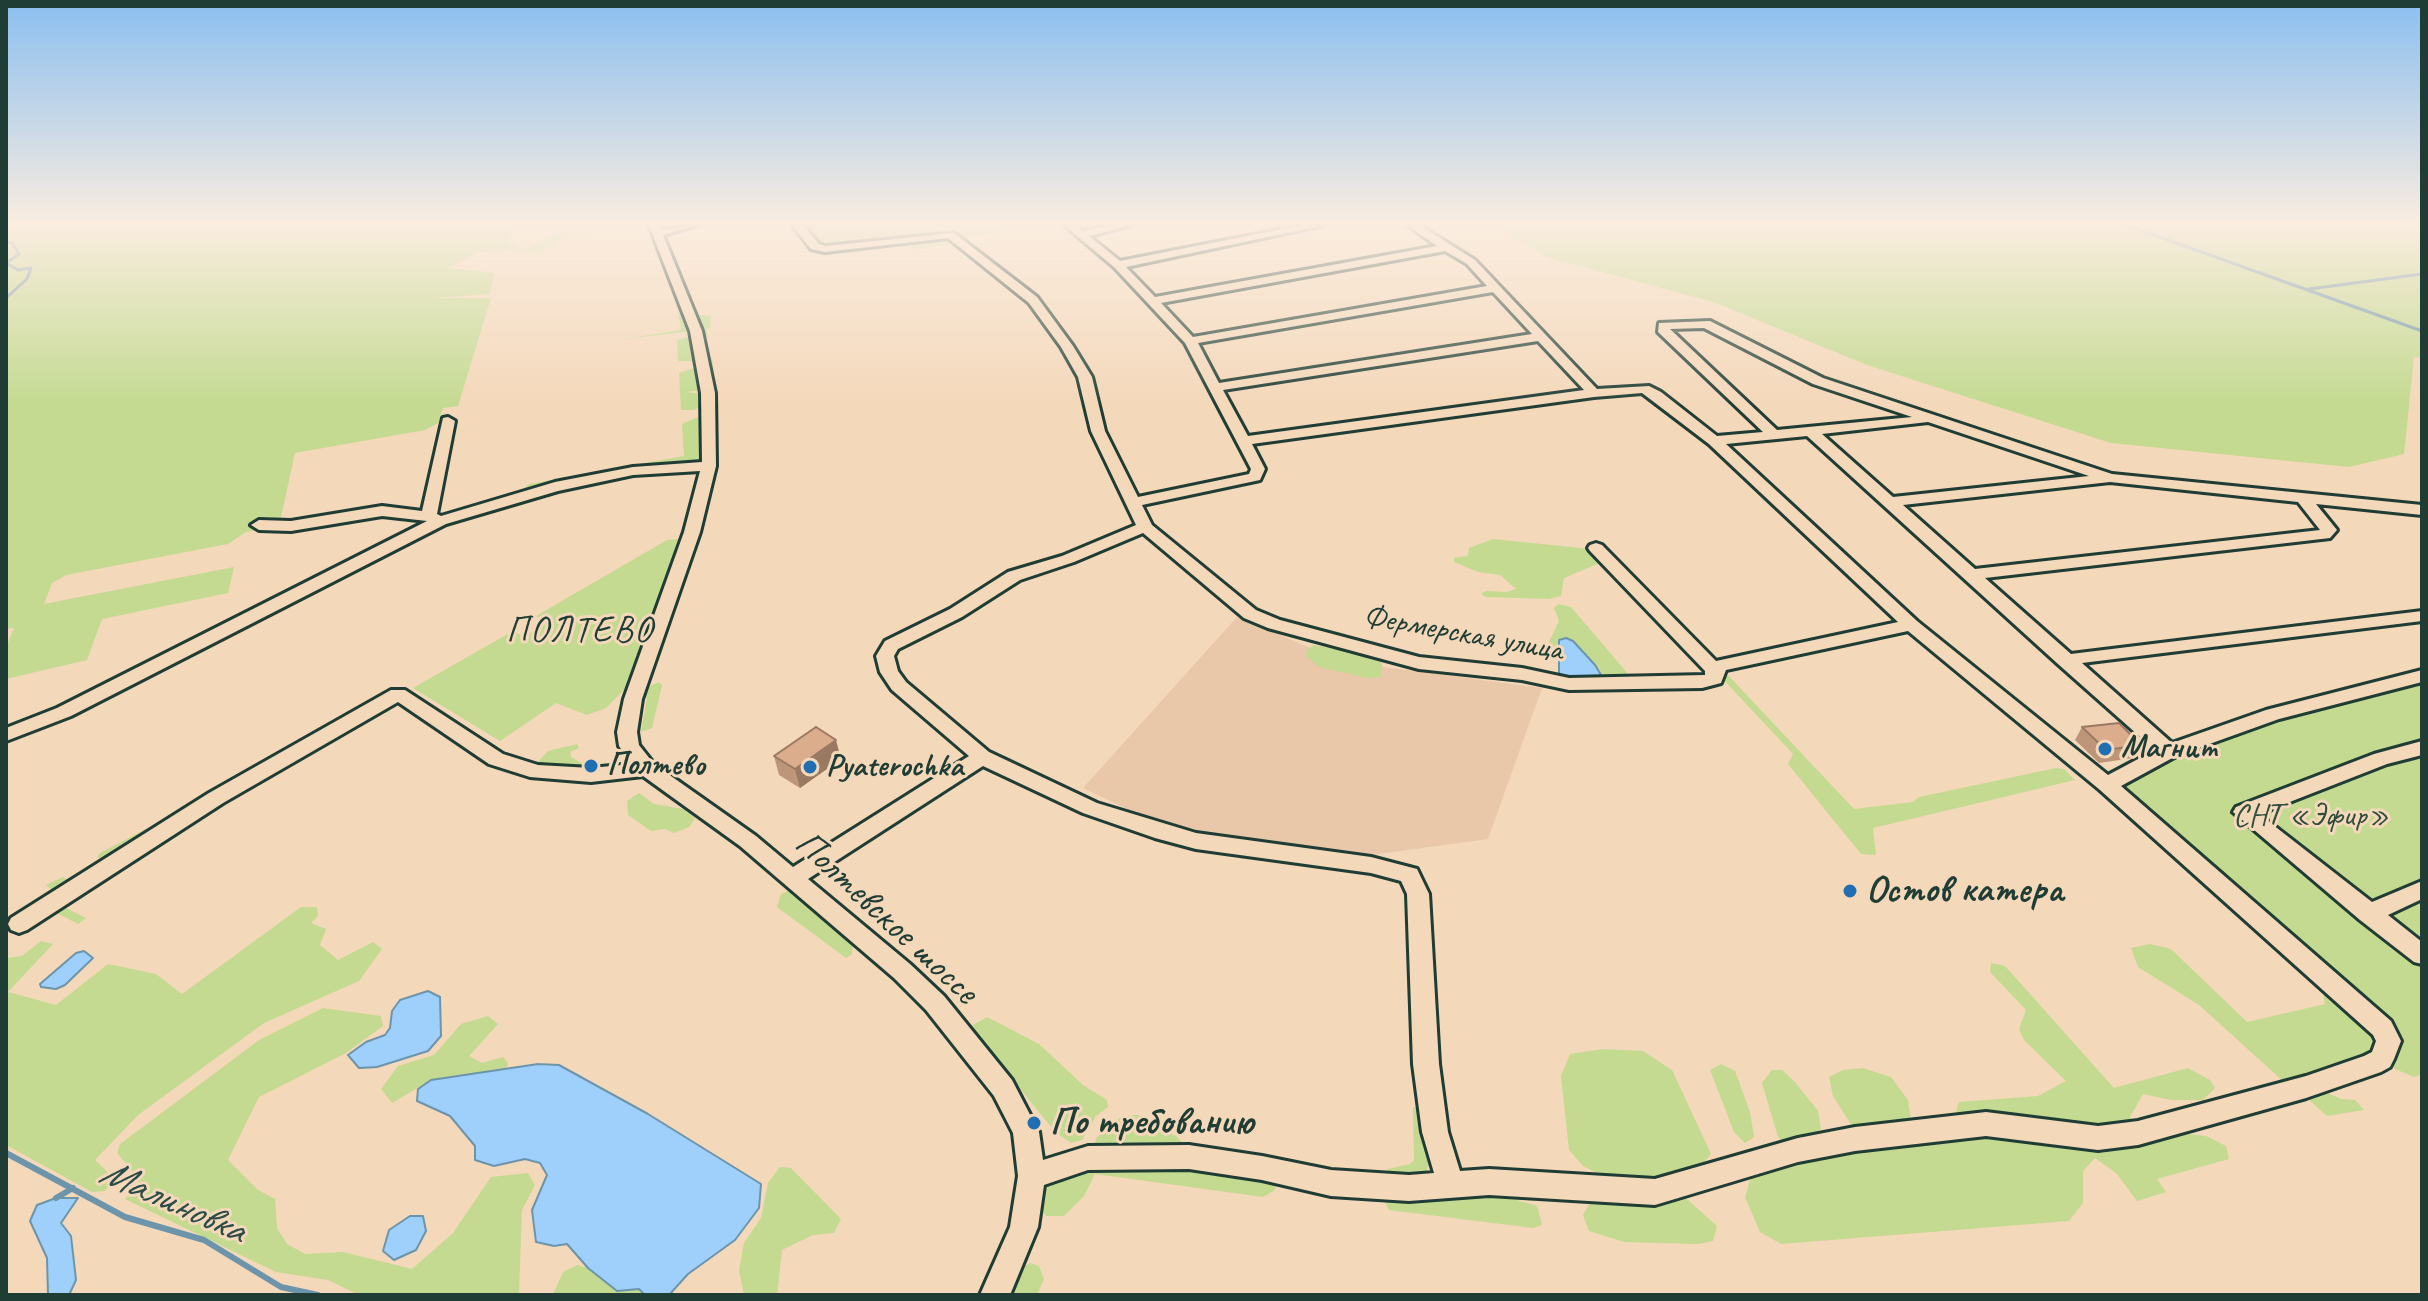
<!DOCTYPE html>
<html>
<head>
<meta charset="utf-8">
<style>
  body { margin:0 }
  #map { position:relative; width:2428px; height:1301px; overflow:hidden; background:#f4d8ba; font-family:Caveat,sans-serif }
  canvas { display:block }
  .frame { position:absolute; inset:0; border:8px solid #1f3d34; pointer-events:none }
</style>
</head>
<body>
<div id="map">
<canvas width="2428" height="1301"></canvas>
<div class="frame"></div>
</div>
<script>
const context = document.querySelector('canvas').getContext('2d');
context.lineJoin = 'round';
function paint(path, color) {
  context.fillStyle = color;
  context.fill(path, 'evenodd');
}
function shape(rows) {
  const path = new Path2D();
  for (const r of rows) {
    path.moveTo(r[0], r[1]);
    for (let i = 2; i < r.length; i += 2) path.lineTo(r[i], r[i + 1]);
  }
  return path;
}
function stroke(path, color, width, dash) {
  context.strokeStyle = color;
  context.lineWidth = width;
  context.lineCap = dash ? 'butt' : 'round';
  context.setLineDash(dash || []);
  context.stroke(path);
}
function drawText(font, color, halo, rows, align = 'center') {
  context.font = font + ' Caveat,sans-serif';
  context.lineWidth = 6;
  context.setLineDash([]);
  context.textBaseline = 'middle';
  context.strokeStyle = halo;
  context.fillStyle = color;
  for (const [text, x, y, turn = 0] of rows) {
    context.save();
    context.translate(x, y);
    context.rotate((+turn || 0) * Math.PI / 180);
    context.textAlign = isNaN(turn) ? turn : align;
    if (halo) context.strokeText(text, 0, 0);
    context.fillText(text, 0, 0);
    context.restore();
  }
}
paint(shape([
  [1237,617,1306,646,1376,666,1542,688,1488,839,1363,856,1260,849,1160,825,1083,788]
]), '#e9c8aa');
paint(shape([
  [54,225,515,225,507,242,521,248,531,248,558,233,589,232,566,236,543,251,531,253,511,250,479,252,448,268,495,273,489,294,435,298,491,298,458,406,443,408,438,423,425,430,295,453,279,526,246,532,228,544,66,575,52,583,44,604,234,567,228,593,102,619,87,660,6,679,6,647,14,628,6,629,6,240,14,238,6,236,6,229],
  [802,225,1024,225,1018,230,961,238,952,233,907,237,909,241,946,237,957,242,917,250,902,245,869,249,865,244,840,247,840,252,827,255,822,254,821,246],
  [1495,225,2422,225,2422,358,2414,357,2404,454,2349,467,2111,443,1867,365,1713,302,1546,257],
  [677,307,679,313,711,316,710,328,706,329,708,337,694,340,697,353,693,356,712,358,716,389,686,392,716,395,718,411,704,405,694,410,681,410,679,373,697,367,697,361,678,361,677,340,696,335,693,331,623,339,681,330],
  [705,414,704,462,524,488,529,484,684,456,682,424],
  [679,539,629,685,606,708,587,715,556,703,500,741,413,688,513,631,524,637,548,622,536,616,667,540],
  [1493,539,1591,549,1602,562,1564,578,1561,596,1549,599,1486,597,1481,594,1486,591,1506,592,1516,589,1500,575,1478,572,1454,562,1454,558,1468,556,1469,548],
  [1558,604,1571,607,1629,675,1618,678,1601,675,1595,665,1559,640,1557,649,1551,649,1548,644,1559,621,1554,608],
  [1314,645,1370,656,1382,663,1381,677,1367,678,1319,667,1306,656,1307,650],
  [1725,672,1854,809,1913,802,1919,797,2056,768,2064,769,2075,780,1873,828,1876,855,1861,854,1788,764,1793,754,1720,676],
  [2422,676,2422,1074,2414,1077,2395,1069,2380,1031,2375,1058,2301,1086,2283,1081,2199,1005,2138,967,2131,948,2150,944,2171,949,2247,1022,2325,1004,2322,988,2107,785,2273,714],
  [659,682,662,685,652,728,641,732,647,698,641,697,643,689],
  [577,744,579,748,570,752,571,757,589,768,595,764,601,770,534,766,548,751],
  [639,793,654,804,683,809,695,818,689,827,674,833,665,829,651,831,628,815,627,801],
  [146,829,153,833,58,904,86,918,78,924,49,909,60,897,46,885,63,877,75,885,110,865,97,857,100,853],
  [788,891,853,944,852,954,846,958,777,907,781,894],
  [301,907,317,907,318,916,311,923,326,929,320,945,338,960,373,942,382,949,359,981,264,1023,138,1115,95,1160,115,1179,105,1191,92,1192,6,1145,6,958,22,956,41,941,53,944,8,992,56,1005,108,964,156,974,182,994],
  [1991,963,2005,966,2114,1088,2188,1068,2210,1080,2215,1088,2203,1100,2171,1100,2143,1094,2130,1117,2153,1141,2179,1133,2206,1136,2226,1146,2229,1159,2157,1179,2166,1192,2137,1201,2117,1174,2095,1158,2083,1171,2083,1203,2069,1221,1781,1244,1760,1232,1745,1197,1751,1177,1804,1161,1948,1137,1959,1102,2038,1096,2066,1081,2024,1040,2019,1029,2026,1010,1990,972],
  [323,1008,381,1016,383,1026,346,1053,259,1097,228,1160,258,1190,275,1199,277,1228,287,1244,305,1254,343,1252,412,1269,453,1233,491,1177,528,1173,535,1185,522,1210,519,1293,359,1295,328,1280,276,1272,125,1199,134,1189,136,1175,117,1153,120,1144,259,1040],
  [488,1016,498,1024,469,1056,482,1063,503,1057,508,1063,506,1070,431,1080,392,1103,381,1089,398,1066,434,1055,461,1024],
  [987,1017,1039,1044,1083,1085,1107,1100,1108,1107,1096,1116,1082,1140,1071,1143,1055,1132,976,1034,973,1025],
  [1603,1049,1643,1051,1672,1070,1711,1154,1700,1166,1641,1180,1607,1178,1583,1166,1569,1150,1561,1076,1570,1054],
  [1721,1064,1735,1071,1750,1112,1754,1137,1745,1143,1734,1132,1710,1070],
  [1863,1068,1891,1077,1908,1100,1911,1121,1852,1126,1833,1096,1829,1077,1843,1070],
  [1772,1070,1782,1070,1795,1082,1818,1111,1821,1129,1802,1140,1784,1143,1778,1137,1762,1083],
  [2318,1089,2341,1099,2355,1100,2364,1110,2327,1116,2308,1099,2308,1091],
  [1413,1107,1422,1110,1431,1159,1426,1172,1414,1182,1387,1176,1388,1169,1410,1164,1414,1160],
  [1138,1115,1176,1136,1183,1143,1182,1149,1093,1147,1097,1137,1122,1116],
  [1088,1164,1279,1167,1275,1190,1263,1197,1095,1174,1084,1196,1064,1216,1046,1216,1040,1209,1044,1188,1055,1174],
  [780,1167,791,1168,841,1219,834,1233,813,1235,782,1250,777,1295,744,1295,739,1270,744,1243,761,1218,768,1183],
  [1496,1194,1537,1206,1542,1225,1533,1228,1389,1210,1385,1202,1390,1198],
  [1594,1196,1687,1199,1717,1226,1713,1241,1698,1244,1624,1242,1589,1231,1583,1215],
  [1030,1263,1039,1266,1044,1279,1037,1295,1007,1295,1017,1272],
  [577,1265,588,1268,617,1291,639,1289,645,1295,553,1295,563,1272]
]), '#c3da90');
const water = shape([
  [1566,638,1573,641,1595,665,1601,675,1597,679,1569,679,1559,673,1559,640,1566,638],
  [84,951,93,958,65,985,56,989,41,987,40,984,76,953,84,951],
  [428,991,440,997,441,1036,428,1051,377,1067,359,1068,348,1055,366,1042,385,1035,390,1028,392,1011,400,1000,428,991],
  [538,1064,559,1065,648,1114,761,1184,759,1208,735,1240,688,1274,669,1295,645,1295,639,1289,617,1291,588,1268,567,1244,554,1246,536,1242,532,1210,547,1175,540,1163,525,1159,494,1166,475,1160,475,1146,450,1116,417,1101,418,1089,431,1080,538,1064],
  [56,1198,78,1198,61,1223,71,1236,76,1280,69,1295,48,1295,47,1258,30,1221,37,1205,56,1198],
  [410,1216,423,1216,426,1231,416,1250,394,1260,383,1251,389,1230,410,1216]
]);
paint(water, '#9fcffb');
stroke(water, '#6c95ab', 2);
stroke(shape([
  [2126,225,2422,331],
  [6,242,12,243,19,254,6,263,18,270,31,268,27,279,6,298],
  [2309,289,2422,274],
  [6,310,6,316]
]), '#6c95ab', 3);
stroke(shape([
  [6,1153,125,1217,204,1240,281,1287,318,1295],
  [56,1198,73,1188]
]), '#6c95ab', 6);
const minor = shape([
  [649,225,659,225,661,230,698,225,663,235,702,331,715,393,716,466,700,532,642,699,637,732,639,745,654,764,756,836,793,867,969,756,892,690,880,672,876,656,885,641,950,609,1008,572,1062,556,1136,525,1091,431,1078,377,1061,347,1029,303,948,238,825,252,811,249,792,225,803,225,819,244,825,246,954,233,1037,297,1073,346,1092,377,1105,431,1138,497,1249,474,1251,469,1185,343,1114,267,1064,225,1076,225,1083,231,1111,225,1131,225,1089,236,1120,261,1303,225,1324,225,1126,267,1155,297,1437,246,1407,225,1419,225,1475,260,1597,389,1649,386,1661,392,1717,436,1763,432,1658,332,1659,323,1710,321,1823,378,2112,474,2422,505,2422,515,2316,504,2337,530,2330,538,1985,578,2071,654,2422,611,2422,621,2082,663,2172,743,2266,710,2422,670,2422,682,2279,719,2176,756,2121,786,2391,1021,2401,1041,2394,1059,2390,1067,2381,1072,2306,1098,2138,1145,2098,1150,1986,1136,1855,1151,1798,1162,1655,1205,1489,1195,1409,1201,1331,1196,1262,1180,1189,1169,1088,1170,1044,1185,1038,1227,1010,1295,980,1295,1010,1227,1018,1176,1013,1133,994,1096,926,1010,894,978,740,846,643,776,591,782,530,777,489,764,398,702,223,803,27,930,19,933,11,930,8,924,11,918,209,793,391,690,405,690,503,754,538,765,591,768,632,764,619,746,617,732,624,699,684,532,700,471,633,475,558,491,446,524,71,716,6,741,6,728,57,708,427,521,382,516,291,531,259,530,251,525,259,520,291,521,382,506,422,511,443,418,448,417,455,421,437,514,441,516,555,482,633,467,702,462,701,393,690,331,649,225],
  [1445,251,1467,264,1487,286,1193,337,1161,303,1445,251],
  [1493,292,1532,334,1219,383,1198,343,1493,292],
  [1704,328,1813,384,1912,417,1777,430,1670,329,1704,328],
  [1538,341,1584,390,1248,436,1223,390,1538,341],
  [1642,393,1709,444,1898,622,1716,661,1602,545,1596,543,1590,545,1588,548,1590,551,1705,671,1705,675,1569,678,1522,668,1419,657,1280,620,1256,610,1152,525,1142,505,1260,480,1265,469,1252,444,1594,397,1642,393],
  [1928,422,2089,476,1893,497,1822,434,1928,422],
  [1807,436,2058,664,2155,750,2108,775,1917,621,1726,444,1807,436],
  [2110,482,2298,502,2320,530,1975,569,1903,505,2110,482],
  [1143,533,1244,618,1268,628,1419,669,1522,680,1569,690,1702,688,1721,683,1726,670,1908,631,2100,790,2373,1035,2376,1041,2372,1052,2364,1056,2306,1076,2138,1121,2098,1126,1986,1112,1855,1127,1798,1138,1655,1179,1489,1169,1460,1171,1448,1132,1439,1064,1429,894,1417,869,1371,857,1196,833,1097,803,989,752,906,682,898,671,894,656,898,649,962,617,1020,580,1074,562,1143,533],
  [983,766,1083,813,1155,838,1196,849,1371,873,1401,881,1407,894,1413,1064,1422,1132,1434,1173,1409,1175,1331,1170,1262,1156,1189,1145,1088,1146,1043,1160,1039,1132,1012,1080,944,996,910,964,808,879,983,766],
  [2422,741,2422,755,2387,764,2259,814,2372,902,2422,881,2422,899,2388,915,2422,942,2422,964,2414,962,2360,920,2233,812,2236,807,2374,754,2422,741]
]);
stroke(minor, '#1f3d34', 6);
paint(minor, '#f4d8ba');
paint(shape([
  [2082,727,2141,745,2133,758,2099,763,2075,740],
  [774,756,841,759,800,788,779,775]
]), '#bd9579');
paint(shape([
  [836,740,841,759,800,788,795,769]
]), '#9a7963');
const building = shape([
  [2119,723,2141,745,2106,750,2082,727,2119,723],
  [816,727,836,740,795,769,774,756,816,727]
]);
paint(building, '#dcad8d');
stroke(building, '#9a7963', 2);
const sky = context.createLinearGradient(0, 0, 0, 407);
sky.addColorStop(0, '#8bbff0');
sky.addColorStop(0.55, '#faede0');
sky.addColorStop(1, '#faede000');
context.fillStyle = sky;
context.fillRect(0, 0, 2428, 407);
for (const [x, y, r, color] of [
  [2105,749,8,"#1f6fb2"],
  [591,766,8,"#1f6fb2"],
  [810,767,8,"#1f6fb2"],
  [1850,891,8,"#1f6fb2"],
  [1034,1123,8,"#1f6fb2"]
]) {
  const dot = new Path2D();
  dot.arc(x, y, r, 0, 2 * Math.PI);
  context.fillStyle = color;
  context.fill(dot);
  stroke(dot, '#f4d8ba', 3);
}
drawText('32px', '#1f3d34', '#f4d8ba', [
  ["Фермерская улица",1463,634,10]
]);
drawText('bold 32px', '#1f3d34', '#f4d8ba', [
  ["Магнит",2121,749],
  ["Полтево",607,766],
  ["Pyaterochka",826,767]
], 'left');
drawText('32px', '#2f4d3d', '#f4d8ba', [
  ["СНТ «Эфир»",2311,817]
]);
context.letterSpacing = '2px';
drawText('36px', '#1f3d34', '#f4d8ba', [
  ["ПОЛТЕВО",580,632]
]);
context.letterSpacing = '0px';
drawText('bold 38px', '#1f3d34', '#f4d8ba', [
  ["Остов катера",1866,891],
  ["По требованию",1050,1123]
], 'left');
drawText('38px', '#1f3d34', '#f4d8ba', [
  ["Полтевское шоссе",886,918,43]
]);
drawText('italic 40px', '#2c4c48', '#f4d8ba', [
  ["Малиновка",172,1202,24]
]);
</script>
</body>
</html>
